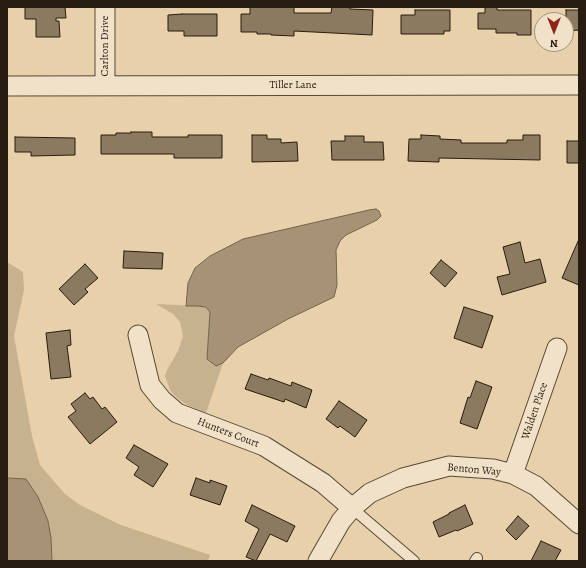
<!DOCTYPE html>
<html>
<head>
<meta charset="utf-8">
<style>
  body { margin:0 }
  #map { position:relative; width:586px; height:568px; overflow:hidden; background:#e8d1aa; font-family:Alegreya,serif }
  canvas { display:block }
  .frame { position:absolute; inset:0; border:8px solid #271c10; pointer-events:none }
  .north { position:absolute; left:534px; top:12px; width:40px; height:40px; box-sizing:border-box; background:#f0e1c8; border:1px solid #a0927e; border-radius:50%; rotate:180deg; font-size:11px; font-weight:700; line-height:16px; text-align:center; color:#271c10 }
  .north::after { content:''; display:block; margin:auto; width:14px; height:18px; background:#8f2418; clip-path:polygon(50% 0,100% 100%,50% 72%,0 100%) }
</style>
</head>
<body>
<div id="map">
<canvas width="586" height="568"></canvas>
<div class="frame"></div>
<div class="north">N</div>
</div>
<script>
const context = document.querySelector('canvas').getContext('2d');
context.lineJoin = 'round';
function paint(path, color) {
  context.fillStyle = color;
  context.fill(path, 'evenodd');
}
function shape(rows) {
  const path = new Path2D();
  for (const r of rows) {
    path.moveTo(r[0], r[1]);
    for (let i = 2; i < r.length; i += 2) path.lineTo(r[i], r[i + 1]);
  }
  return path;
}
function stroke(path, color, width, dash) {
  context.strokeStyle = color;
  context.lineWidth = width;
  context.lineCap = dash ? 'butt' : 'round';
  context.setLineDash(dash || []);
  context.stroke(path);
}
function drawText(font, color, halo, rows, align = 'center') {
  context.font = font + ' Alegreya,serif';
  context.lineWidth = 3.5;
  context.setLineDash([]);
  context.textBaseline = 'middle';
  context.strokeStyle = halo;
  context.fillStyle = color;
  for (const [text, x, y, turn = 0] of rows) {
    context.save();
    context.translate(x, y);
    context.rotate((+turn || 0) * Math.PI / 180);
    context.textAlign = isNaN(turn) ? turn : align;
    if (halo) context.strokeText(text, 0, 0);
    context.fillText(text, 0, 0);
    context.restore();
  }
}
paint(shape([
  [7,262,23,272,24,290,14,336,32,436,40,465,65,494,80,505,121,525,210,555,208,561,52,561,51,538,48,521,26,479,7,478],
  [156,304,197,306,206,307,210,312,207,359,216,366,223,363,206,413,189,406,181,401,175,396,170,390,165,376,167,370,178,351,183,336,180,322,173,314]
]), '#c7b290');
const water = shape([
  [376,209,379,211,381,216,377,220,346,235,340,241,336,250,337,285,334,297,288,319,238,347,223,363,216,366,207,359,210,312,206,307,197,306,186,306,188,283,195,268,210,256,243,239,369,210,376,209],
  [7,478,26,479,38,497,48,521,51,538,52,561,7,561,7,478]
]);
paint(water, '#a69376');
stroke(water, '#73634d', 1);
const building = shape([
  [25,7,65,7,66,18,56,18,56,21,59,21,60,37,36,37,36,19,25,19,25,7],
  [250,7,294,7,294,13,331,13,332,7,350,7,350,9,373,10,372,35,294,31,294,36,271,35,271,34,257,34,257,32,241,32,241,14,250,14,250,7],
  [485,7,497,7,497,10,531,10,531,35,517,35,517,33,496,33,496,29,478,29,478,13,485,13,485,7],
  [415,10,450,10,450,31,444,31,444,34,401,34,401,15,415,15,415,10],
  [566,10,579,10,579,30,566,31,566,10],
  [182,14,217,14,217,36,184,36,184,31,168,31,168,15,182,14],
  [131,132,152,132,152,137,188,137,188,135,222,135,222,158,174,158,174,154,101,154,101,135,116,135,116,133,131,133,131,132],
  [252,135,267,135,267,139,281,139,281,143,297,142,298,161,252,162,252,135],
  [421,135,440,136,440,139,461,140,461,143,507,143,507,140,523,140,523,135,540,135,540,160,439,158,439,162,408,161,409,139,421,139,421,135],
  [345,136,364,136,364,142,383,142,384,160,332,160,331,141,345,141,345,136],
  [15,137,75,138,75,155,31,156,31,152,15,152,15,137],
  [567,141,579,141,579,163,567,163,567,141],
  [579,239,579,285,562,278,579,239],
  [520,242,525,263,540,259,546,282,502,295,497,277,510,274,503,247,520,242],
  [124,251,163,253,162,269,123,268,124,251],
  [441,260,457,273,445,287,430,273,441,260],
  [85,264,98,278,85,289,88,292,74,305,59,289,85,264],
  [464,307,493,316,482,348,454,338,464,307],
  [70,330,71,345,67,346,71,377,51,379,46,333,70,330],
  [251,374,268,380,269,378,291,386,292,382,312,390,306,408,285,399,284,402,245,389,251,374],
  [476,381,492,387,477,429,460,423,468,397,470,398,476,381],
  [85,393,90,399,93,397,102,409,105,407,117,422,90,444,68,417,76,411,71,404,85,393],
  [339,401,367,420,355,437,340,426,338,428,326,419,339,401],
  [134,445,168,464,153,487,134,475,139,467,126,458,134,445],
  [196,478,210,483,210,480,227,486,220,505,190,495,196,478],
  [252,505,295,526,287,542,270,534,256,561,246,557,259,529,245,521,252,505],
  [465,505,473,524,457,531,456,530,439,537,433,522,449,514,449,513,465,505],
  [518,516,529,526,516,540,506,530,518,516],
  [541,541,561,550,555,561,531,561,541,541]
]);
paint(building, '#8b7a60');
stroke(building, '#271c10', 1);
const lane = shape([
  [352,508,414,561],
  [475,561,477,558]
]);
const street = shape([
  [105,7,105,85],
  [7,86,579,85],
  [138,335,150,385,162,400,177,413,264,446,323,483,352,508],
  [513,474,557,348],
  [318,561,341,521,352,508,370,493,403,478,449,466,493,469,513,474,536,486,579,524]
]);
stroke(lane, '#574936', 12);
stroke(street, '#574936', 21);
stroke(lane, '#f0e1c8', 10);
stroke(street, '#f0e1c8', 19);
drawText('11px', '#271c10', '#f0e1c8', [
  ["Carlton Drive",105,46,-90],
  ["Tiller Lane",293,85],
  ["Walden Place",535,411,-71],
  ["Hunters Court",228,433,21],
  ["Benton Way",474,470,5]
]);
</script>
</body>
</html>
